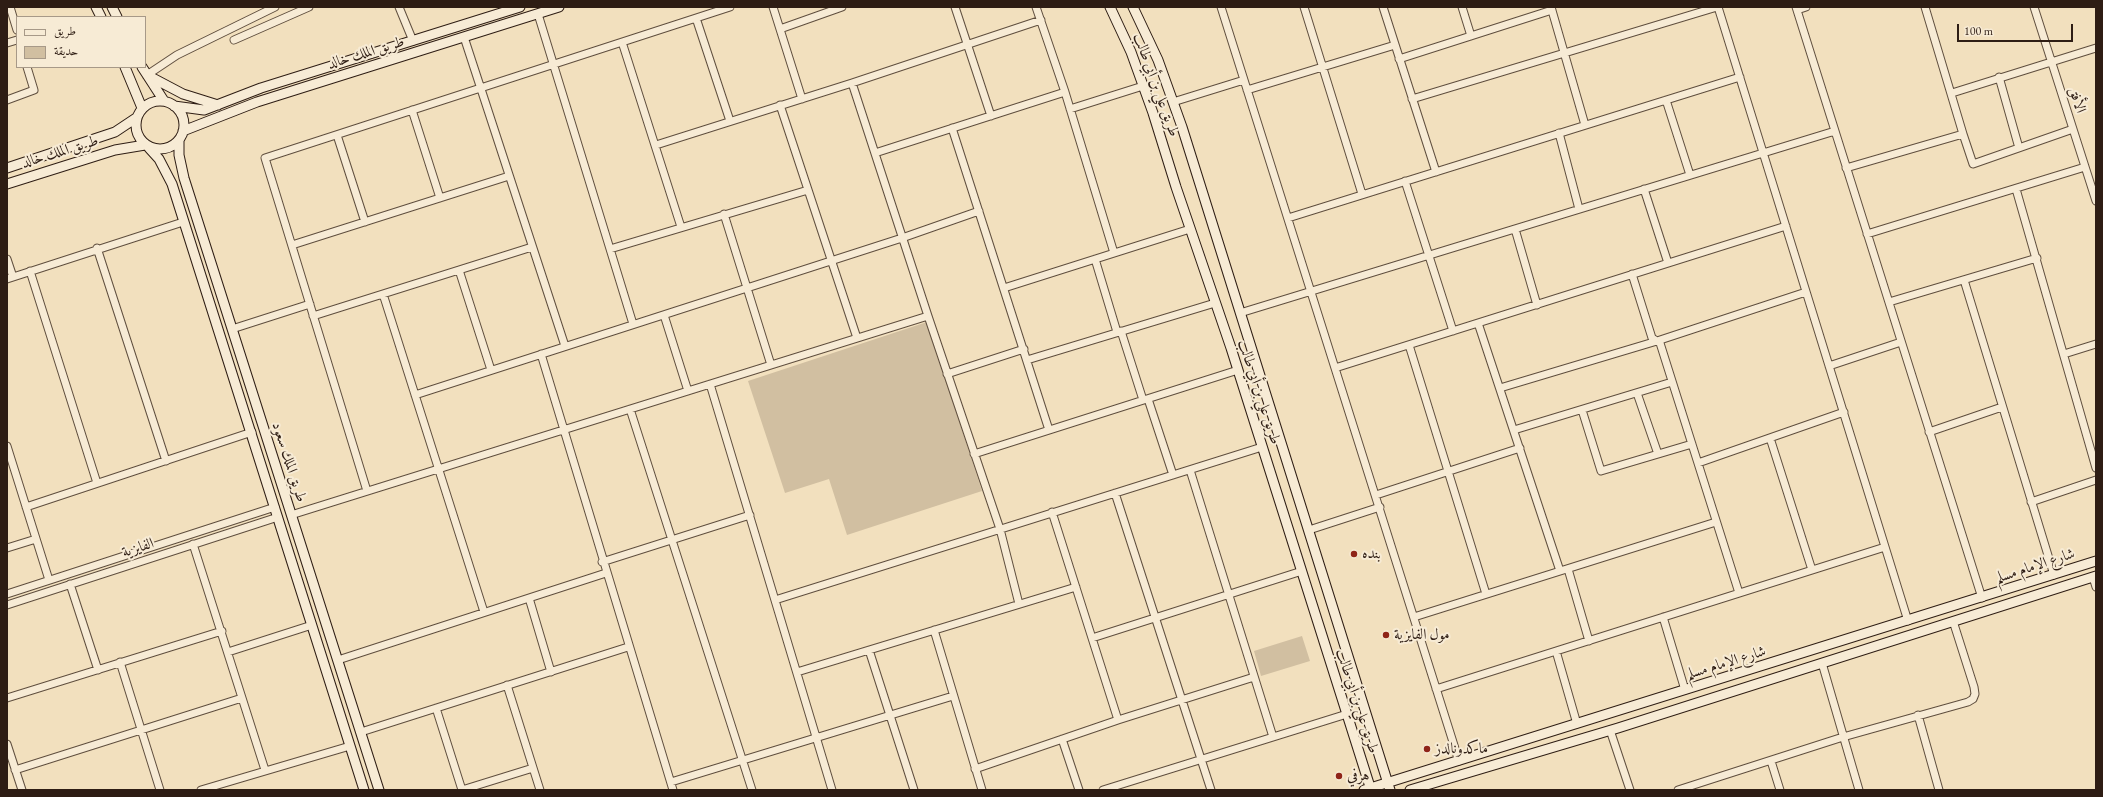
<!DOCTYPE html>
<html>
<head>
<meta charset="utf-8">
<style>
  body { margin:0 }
  #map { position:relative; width:2103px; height:797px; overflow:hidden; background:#f2e0be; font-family:"EB Garamond",Amiri,serif }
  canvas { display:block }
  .frame { position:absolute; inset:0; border:8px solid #2e1d14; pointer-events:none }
  .legend { position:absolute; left:16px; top:16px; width:130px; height:52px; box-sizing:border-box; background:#f7ebd5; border:1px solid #a79988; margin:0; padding:5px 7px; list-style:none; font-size:12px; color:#2e1d14 }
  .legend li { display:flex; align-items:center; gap:8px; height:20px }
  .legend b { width:20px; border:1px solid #a79988 }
  .scale { position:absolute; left:1957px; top:24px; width:116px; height:18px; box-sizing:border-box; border:2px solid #2e1d14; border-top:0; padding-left:5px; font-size:12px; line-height:14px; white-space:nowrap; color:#2e1d14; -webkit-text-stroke:3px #f7ebd5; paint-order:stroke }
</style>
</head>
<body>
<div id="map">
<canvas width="2103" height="797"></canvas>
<div class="frame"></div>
<ul class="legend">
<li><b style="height:5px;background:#f7ebd5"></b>طريق</li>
<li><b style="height:11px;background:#d1bfa1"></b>حديقة</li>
</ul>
<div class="scale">100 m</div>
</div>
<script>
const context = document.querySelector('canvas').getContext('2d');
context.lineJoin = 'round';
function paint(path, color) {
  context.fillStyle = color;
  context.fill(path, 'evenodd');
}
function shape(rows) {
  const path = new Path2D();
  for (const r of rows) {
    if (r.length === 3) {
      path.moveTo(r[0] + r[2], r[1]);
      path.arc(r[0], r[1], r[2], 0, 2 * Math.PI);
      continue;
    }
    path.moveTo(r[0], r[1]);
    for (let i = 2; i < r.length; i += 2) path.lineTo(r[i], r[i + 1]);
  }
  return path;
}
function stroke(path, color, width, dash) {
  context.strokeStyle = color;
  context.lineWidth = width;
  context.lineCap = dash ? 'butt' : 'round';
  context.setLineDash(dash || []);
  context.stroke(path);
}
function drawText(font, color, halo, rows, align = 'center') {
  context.font = font + ' "EB Garamond",Amiri,serif';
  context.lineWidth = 4;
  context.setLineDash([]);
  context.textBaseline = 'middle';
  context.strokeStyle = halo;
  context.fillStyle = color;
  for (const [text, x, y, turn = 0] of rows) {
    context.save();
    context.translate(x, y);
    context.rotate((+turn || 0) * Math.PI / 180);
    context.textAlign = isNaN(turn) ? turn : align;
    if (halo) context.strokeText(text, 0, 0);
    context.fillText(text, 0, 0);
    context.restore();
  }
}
paint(shape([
  [927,322,982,491,847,535,829,479,785,493,748,381],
  [1302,636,1310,661,1261,676,1254,651]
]), '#d1bfa1');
const minor = shape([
  [10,7,17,30],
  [399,7,413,41],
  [773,7,802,99],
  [955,7,991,116],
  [1036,7,1065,92,1114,253],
  [1221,7,1459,761],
  [1304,7,1362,194],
  [1383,7,1436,172],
  [1462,7,1471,36],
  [1551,7,1585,125],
  [1718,7,1908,621],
  [1796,7,1982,598],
  [2034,7,2096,201],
  [1797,10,1806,7],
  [538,14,633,324],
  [696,18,730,121],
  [780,29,842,7],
  [464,37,565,346],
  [234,40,309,7],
  [622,42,681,227],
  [7,43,17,40],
  [1399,59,1552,10],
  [147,75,177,55,275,7],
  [1999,77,2019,148],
  [852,83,928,316,1000,529,1019,604],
  [1247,90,1395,45],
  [1952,93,2096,48],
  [1412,99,1717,7],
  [7,100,34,90,27,67],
  [1666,100,1690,175],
  [1173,102,1244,80],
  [780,105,857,338],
  [1070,109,1143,86],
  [412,110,440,198],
  [952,128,1049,430],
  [1559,133,1579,209],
  [1963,134,1973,164,2073,129],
  [337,135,365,222],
  [656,145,852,83,1041,20],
  [875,153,1065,92],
  [1846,168,1963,134,1925,7],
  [1405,181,1453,331],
  [1644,189,1668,263],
  [2016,189,2096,468],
  [724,214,771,365],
  [1288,218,1740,77],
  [1515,229,1537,305],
  [1867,234,2085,167],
  [292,245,509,176],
  [97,248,166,461],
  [610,249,808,190],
  [7,259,13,277],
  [1095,259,1117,332],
  [459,270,491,370],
  [30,271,97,483],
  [1632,274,1652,338,1660,343,1739,593],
  [7,279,183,222],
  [1964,280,2054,575],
  [1004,288,1190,229],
  [383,294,484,612],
  [1889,302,2037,258],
  [1240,313,1835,131],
  [664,315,688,391],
  [313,316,532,247],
  [1478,323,1560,571],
  [232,329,310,304],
  [1121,331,1143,400],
  [1409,345,1486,594],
  [541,354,673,790],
  [2064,354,2096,344],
  [1027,360,1215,303],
  [1829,366,1901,342],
  [1335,368,1786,226],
  [947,374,1024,349],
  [710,384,832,790],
  [1500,388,1657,341,1806,292],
  [1637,393,1658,454],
  [415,395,902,238,979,211],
  [1148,399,1173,475],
  [630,409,752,790],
  [1582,410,1601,471,1692,444],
  [1514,430,1672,382],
  [1929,432,2002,407],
  [1770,438,1812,570],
  [7,446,49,580],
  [974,454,1238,370],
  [1698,463,1844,412],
  [1190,470,1273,737],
  [367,491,265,158,730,7],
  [1115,493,1211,790],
  [1376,495,1520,448],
  [2031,502,2096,480],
  [26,507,252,432],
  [1052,512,1118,720],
  [291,515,928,316],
  [1309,530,1380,507],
  [193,544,265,770],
  [7,548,36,539],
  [602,562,750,515],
  [1568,569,1589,641],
  [2093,577,2096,587],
  [70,584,98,670],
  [7,594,275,507],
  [529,598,551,672],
  [775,600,1262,447],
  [7,605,278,517],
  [1414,617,1716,522],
  [1663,617,1685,690],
  [934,630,982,790],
  [1092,638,1302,571],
  [869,650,914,790],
  [1556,651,1577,724],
  [228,652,312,625],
  [338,660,606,573],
  [120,662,160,790],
  [1822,663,1859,790],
  [797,672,1076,587],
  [507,685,540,790],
  [1436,689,1885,547],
  [7,698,222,631],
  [436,708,462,790],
  [1918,715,1939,790],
  [1610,730,1630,790],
  [361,732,628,647],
  [1062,739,1079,790],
  [7,744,22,790],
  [1771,761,1780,790],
  [975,769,1118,720,1254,677],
  [15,770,242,698],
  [671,782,953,696],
  [201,790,350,746],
  [462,790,533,768],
  [1103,790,1347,714],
  [1678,790,1843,737,1968,702,1973,699,1975,694,1974,687,1953,621]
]);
const secondary = shape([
  [96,7,101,17],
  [112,7,117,17],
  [1110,7,1131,52,1153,113,1176,187,1231,348,1371,790],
  [1133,7,1158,60,1182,127,1390,790],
  [125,67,142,108],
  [142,67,164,101],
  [147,75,183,94,218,105],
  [160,125,24],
  [174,106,204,110,261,88,520,7],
  [183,131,257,102,559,7],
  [179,141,179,155,184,178,379,790],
  [149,148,159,159,172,184,364,790],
  [7,168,115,132,136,118],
  [7,184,115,150,145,145],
  [1364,790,2096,561],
  [1410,790,1618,728,2096,576]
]);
stroke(minor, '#5f4e3e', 9);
stroke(secondary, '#2e1d14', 11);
stroke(minor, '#f7ebd5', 7);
stroke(secondary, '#f7ebd5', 9);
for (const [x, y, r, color] of [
  [1354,554,4,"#8f2418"],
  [1386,635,4,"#8f2418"],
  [1427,749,4,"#8f2418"],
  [1339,776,4,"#8f2418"]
]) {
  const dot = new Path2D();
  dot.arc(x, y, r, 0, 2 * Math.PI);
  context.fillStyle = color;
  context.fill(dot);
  stroke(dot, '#f7ebd5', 1.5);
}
drawText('15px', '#2e1d14', '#f7ebd5', [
  ["طريق الملك خالد",366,53,-17],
  ["طريق علي بن أبي طالب",1156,85,70],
  ["الأفق",2077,100,72],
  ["طريق الملك خالد",60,152,-17],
  ["طريق علي بن أبي طالب",1259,392,72],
  ["طريق الملك سعود",289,462,72],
  ["الفايزية",138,548,-18],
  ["شارع الإمام مسلم",2035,566,-18],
  ["شارع الإمام مسلم",1726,663,-17],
  ["طريق علي بن أبي طالب",1357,701,72]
]);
drawText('15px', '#2e1d14', '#f7ebd5', [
  ["بنده",1362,554],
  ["مول الفايزية",1394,635],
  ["ماكدونالدز",1435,749],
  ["هرفي",1347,776]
], 'left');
</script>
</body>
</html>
